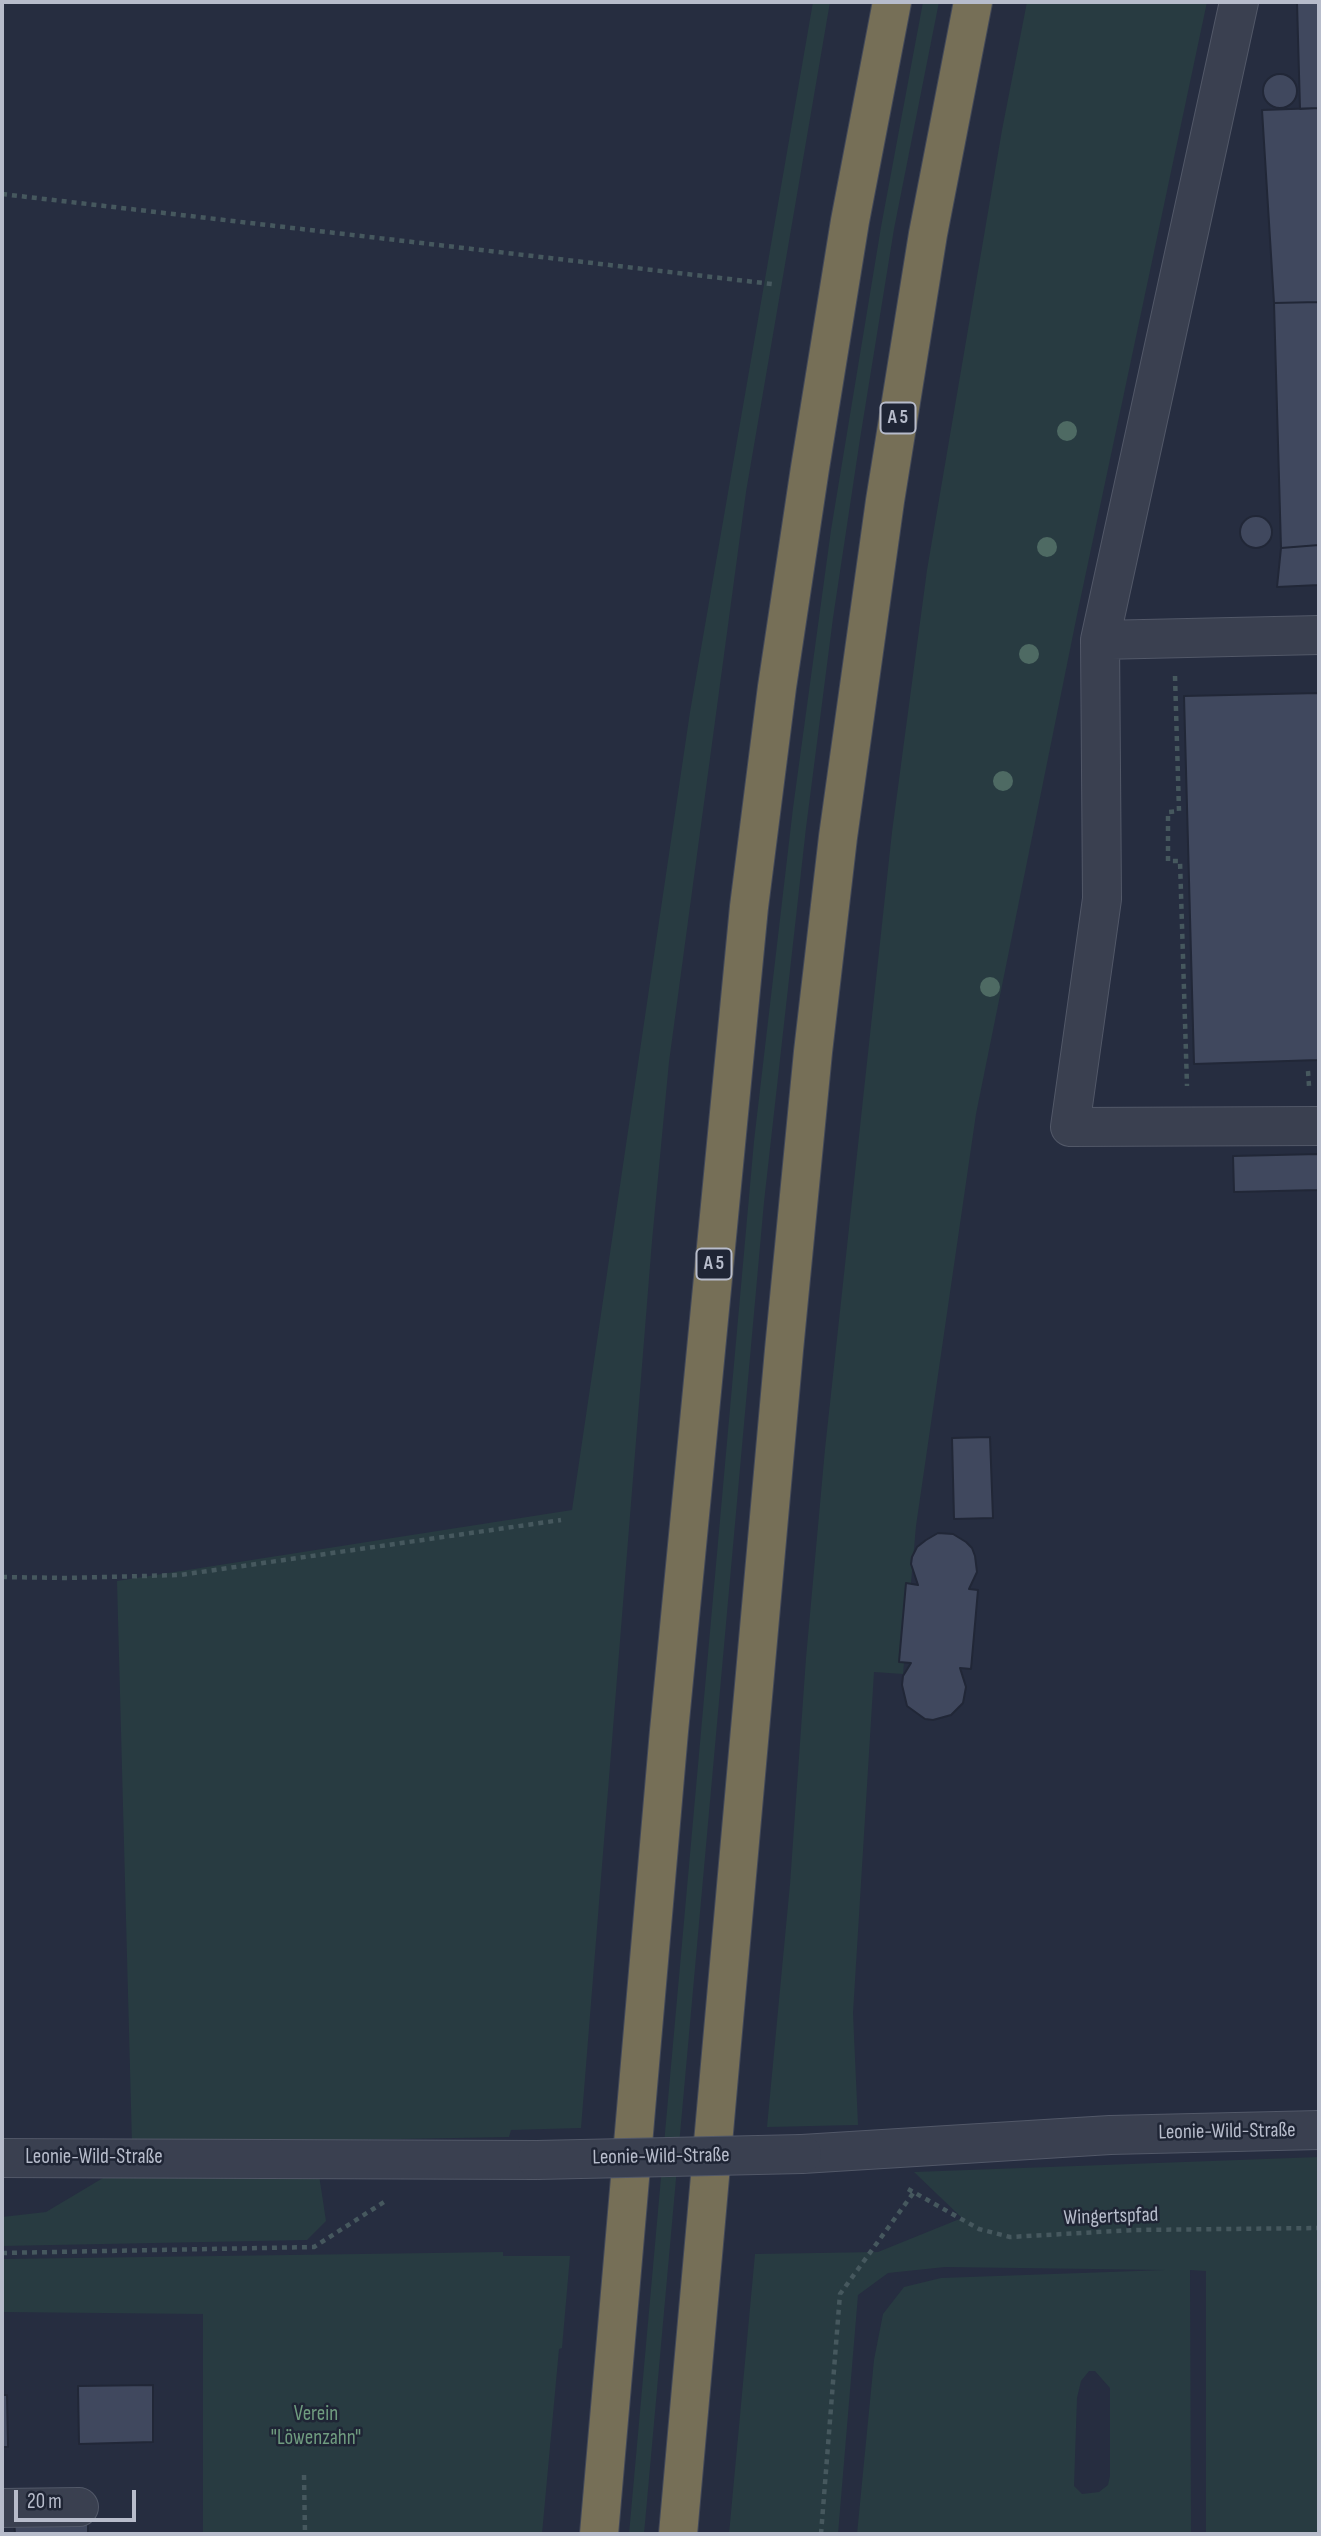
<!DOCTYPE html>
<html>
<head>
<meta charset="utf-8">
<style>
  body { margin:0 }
  #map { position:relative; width:1321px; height:2536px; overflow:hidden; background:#262d40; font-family:"Sofia Sans Condensed",sans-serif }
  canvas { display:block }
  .frame { position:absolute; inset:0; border:4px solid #b7bccb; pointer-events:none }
  .scale { position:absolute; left:14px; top:2490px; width:122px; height:32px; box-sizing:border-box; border:4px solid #b7bccb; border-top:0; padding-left:9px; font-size:21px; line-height:24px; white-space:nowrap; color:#b7bccb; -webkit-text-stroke:5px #1f2535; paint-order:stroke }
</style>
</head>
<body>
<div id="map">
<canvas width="1321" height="2536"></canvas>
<div class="frame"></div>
<div class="scale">20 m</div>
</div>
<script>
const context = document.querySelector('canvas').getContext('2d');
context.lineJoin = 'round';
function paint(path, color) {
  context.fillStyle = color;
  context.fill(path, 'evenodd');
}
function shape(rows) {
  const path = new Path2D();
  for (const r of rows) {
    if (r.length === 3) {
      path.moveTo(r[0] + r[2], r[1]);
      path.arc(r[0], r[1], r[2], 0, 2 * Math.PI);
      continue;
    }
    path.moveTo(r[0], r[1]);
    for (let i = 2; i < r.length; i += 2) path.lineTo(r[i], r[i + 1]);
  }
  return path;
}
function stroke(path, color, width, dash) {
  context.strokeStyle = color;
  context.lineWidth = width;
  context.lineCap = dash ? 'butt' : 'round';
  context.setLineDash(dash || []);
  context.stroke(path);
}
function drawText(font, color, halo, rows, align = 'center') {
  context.font = font + ' "Sofia Sans Condensed",sans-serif';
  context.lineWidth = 5;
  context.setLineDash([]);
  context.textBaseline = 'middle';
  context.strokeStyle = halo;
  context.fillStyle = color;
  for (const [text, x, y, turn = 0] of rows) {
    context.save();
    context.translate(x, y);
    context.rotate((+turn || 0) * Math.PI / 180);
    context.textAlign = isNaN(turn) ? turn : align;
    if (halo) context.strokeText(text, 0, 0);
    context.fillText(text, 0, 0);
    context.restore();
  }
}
paint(shape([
  [813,2,830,2,746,492,669,1062,652,1241,581,2128,511,2130,509,2137,132,2144,117,1581,572,1510,690,712],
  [923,2,939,2,894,229,860,439,833,618,806,828,764,1202,644,2534,629,2534,754,1141,793,808,831,530,881,227],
  [1027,2,1207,2,1077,615,976,1114,916,1526,903,1674,874,1672,853,2013,858,2125,767,2127,790,1884,806,1658,825,1449,892,832,927,570,1002,130],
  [1319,2157,1319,2534,1206,2534,1206,2271,1190,2270,1191,2534,857,2534,874,2360,883,2314,904,2287,941,2278,1165,2270,945,2267,888,2273,858,2295,838,2534,729,2534,755,2254,878,2252,962,2218,914,2172],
  [1089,2371,1095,2371,1110,2388,1110,2476,1108,2485,1099,2492,1082,2494,1074,2486,1077,2398,1081,2381],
  [149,2175,319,2175,326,2221,307,2240,2,2246,2,2217,46,2212,103,2178],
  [503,2252,503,2256,570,2256,562,2348,559,2349,542,2534,203,2534,203,2314,2,2312,3,2259]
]), '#283b41');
const building = shape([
  [1297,2,1319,2,1319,108,1300,109,1297,2],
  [1280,91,17],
  [1319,108,1319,302,1274,303,1262,110,1319,108],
  [1319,302,1319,545,1281,548,1274,303,1319,302],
  [1256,532,16],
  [1319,545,1319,585,1277,587,1281,548,1319,545],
  [1319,693,1319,1060,1194,1064,1184,696,1319,693],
  [1319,1154,1319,1190,1234,1192,1233,1156,1319,1154],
  [990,1437,993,1518,954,1519,952,1438,990,1437],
  [938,1533,953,1534,966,1542,972,1548,975,1556,977,1572,969,1589,978,1590,971,1669,960,1668,966,1687,963,1703,951,1715,933,1720,925,1719,907,1706,902,1685,903,1676,911,1663,899,1662,906,1583,918,1585,911,1564,912,1557,917,1547,926,1540,938,1533],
  [153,2385,153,2442,79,2444,78,2386,153,2385],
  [2,2395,7,2395,8,2447,2,2447,2,2395],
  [88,2518,88,2534,15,2534,14,2519,88,2518]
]);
paint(building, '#40485e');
stroke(building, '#212737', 2);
const minor = shape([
  [1239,2,1100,640,1319,635],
  [1100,640,1102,899,1070,1127,1319,1126],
  [802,2154,1110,2135,1319,2130],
  [2,2158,537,2160],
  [2,2508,79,2507]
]);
const highway = shape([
  [599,2534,669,1731,749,907,777,687,810,468,850,221,892,2],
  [678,2534,784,1350,813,1052,838,837,885,501,928,234,973,2]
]);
stroke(minor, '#525868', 40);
stroke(highway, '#424858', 40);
stroke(shape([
  [2,194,772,284],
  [1175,676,1179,811,1168,812,1168,861,1180,861,1187,1086],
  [1308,1071,1309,1086],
  [2,1577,67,1578,180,1575,561,1520],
  [908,2189,979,2229,1010,2237,1134,2230,1319,2228],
  [2,2253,314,2247,384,2202],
  [304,2475,305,2534],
  [821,2534,840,2294,914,2192]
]), '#46585e', 4.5, [5, 5]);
stroke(minor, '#3a4050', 38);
stroke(highway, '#766f57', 38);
const minorBridge = shape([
  [537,2160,802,2154]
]);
stroke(minorBridge, '#525868', 40, []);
stroke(minorBridge, '#3a4050', 38);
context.fillStyle = '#4e6a63';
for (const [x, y] of [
  [1067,431],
  [1047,547],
  [1029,654],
  [1003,781],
  [990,987]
]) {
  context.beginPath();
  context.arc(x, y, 10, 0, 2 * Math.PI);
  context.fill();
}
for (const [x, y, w] of [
  [898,418,35],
  [714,1264,35]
]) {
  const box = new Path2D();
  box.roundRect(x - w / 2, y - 15.5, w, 31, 5);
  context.fillStyle = '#1f2535';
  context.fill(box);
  stroke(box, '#b7bccb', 2);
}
drawText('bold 19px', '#b7bccb', null, [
  ["A 5",898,418],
  ["A 5",714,1264]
]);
drawText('21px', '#b7bccb', '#1f2535', [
  ["Leonie-Wild-Straße",1227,2132,-1],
  ["Leonie-Wild-Straße",661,2157,-1],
  ["Leonie-Wild-Straße",94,2158],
  ["Wingertspfad",1111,2217,-2]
]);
drawText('21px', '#6f9b7f', '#1f2535', [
  ["Verein",316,2415],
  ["\"Löwenzahn\"",316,2439]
]);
</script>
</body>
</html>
